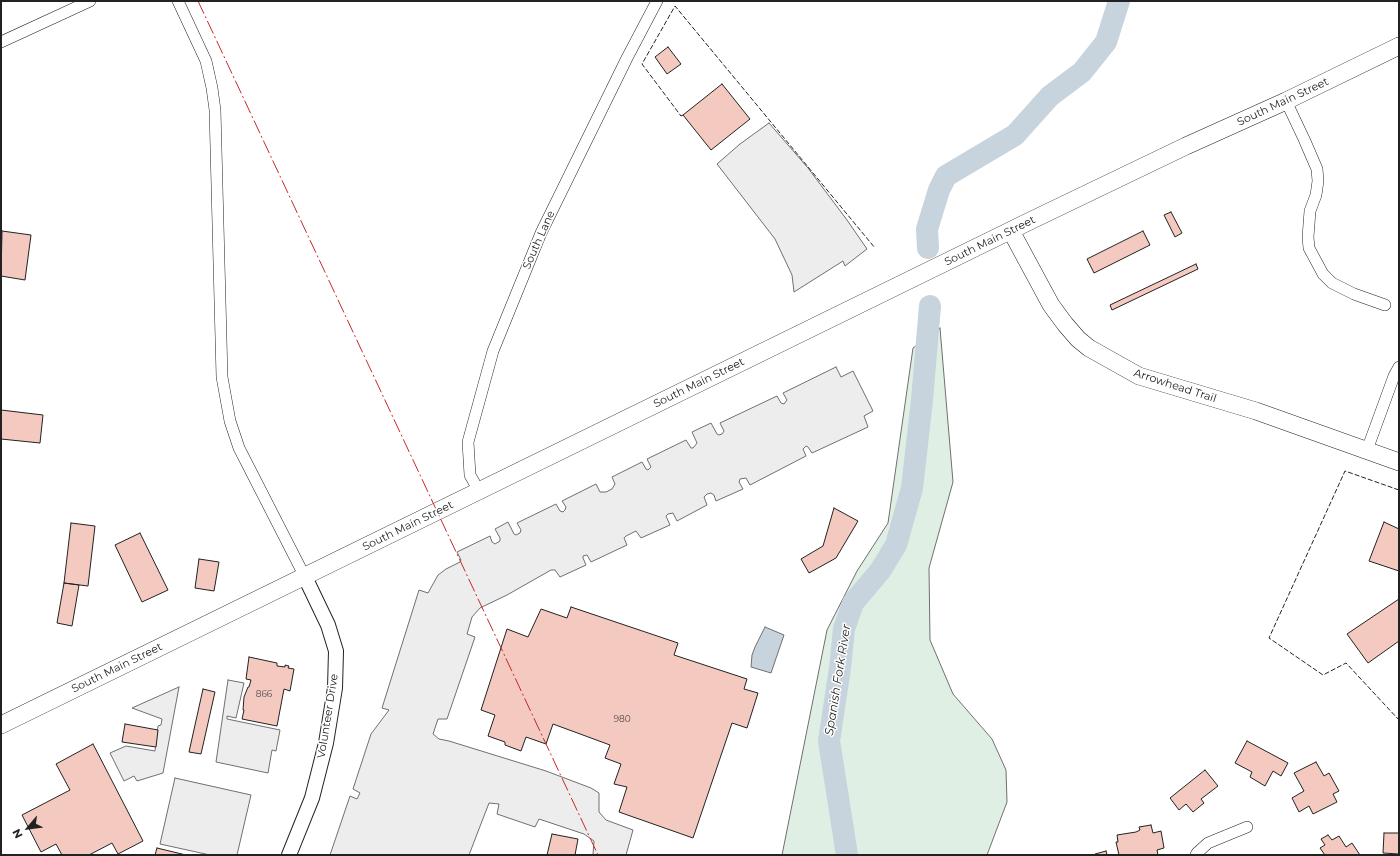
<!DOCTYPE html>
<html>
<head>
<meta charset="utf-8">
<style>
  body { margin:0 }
  #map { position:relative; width:1400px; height:856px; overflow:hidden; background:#fff; font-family:Montserrat,sans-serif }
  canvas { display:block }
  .frame { position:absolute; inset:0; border:2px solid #222; pointer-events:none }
  .north { position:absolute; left:8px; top:808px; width:40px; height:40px; -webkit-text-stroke:3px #fff; paint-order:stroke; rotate:242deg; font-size:11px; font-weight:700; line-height:16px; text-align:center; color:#222 }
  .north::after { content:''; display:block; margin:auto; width:14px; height:18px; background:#222; clip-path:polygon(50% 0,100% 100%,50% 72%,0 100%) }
</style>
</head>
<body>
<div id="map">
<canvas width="1400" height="856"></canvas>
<div class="frame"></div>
<div class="north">N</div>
</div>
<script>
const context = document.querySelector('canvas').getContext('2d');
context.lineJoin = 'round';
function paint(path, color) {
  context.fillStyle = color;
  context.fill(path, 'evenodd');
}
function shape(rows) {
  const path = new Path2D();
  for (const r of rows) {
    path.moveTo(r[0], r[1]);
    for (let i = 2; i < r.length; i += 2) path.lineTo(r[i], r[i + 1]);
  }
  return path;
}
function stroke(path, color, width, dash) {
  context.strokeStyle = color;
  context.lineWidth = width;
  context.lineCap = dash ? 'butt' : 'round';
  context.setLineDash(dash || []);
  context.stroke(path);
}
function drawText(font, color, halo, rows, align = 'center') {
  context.font = font + ' Montserrat,sans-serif';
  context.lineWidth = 3;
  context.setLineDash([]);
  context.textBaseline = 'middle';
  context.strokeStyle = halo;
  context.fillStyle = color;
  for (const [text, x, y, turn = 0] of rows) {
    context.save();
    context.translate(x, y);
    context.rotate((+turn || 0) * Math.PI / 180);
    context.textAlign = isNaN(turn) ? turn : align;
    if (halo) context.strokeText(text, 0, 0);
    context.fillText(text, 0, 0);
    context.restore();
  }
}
const green = shape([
  [940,328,953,482,929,568,930,640,953,694,992,739,1006,770,1007,802,987,855,782,855,827,630,857,571,888,523,913,348,940,328]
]);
paint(green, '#e0efe3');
stroke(green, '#6f6f6f', 1);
const parking = shape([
  [769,123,808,168,847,220,867,249,845,266,843,261,794,292,792,275,775,239,717,164,740,144,769,123],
  [836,367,841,377,853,371,873,411,864,416,868,427,812,453,808,447,806,446,803,449,806,456,750,485,746,478,740,479,739,482,743,489,716,501,714,495,711,493,707,494,704,497,707,505,677,521,673,513,668,514,666,516,670,525,641,538,636,531,626,536,624,538,627,545,591,562,587,555,583,556,583,558,586,565,560,577,555,570,551,570,507,595,480,608,472,617,467,634,475,637,447,719,438,719,433,734,439,739,449,741,546,771,591,788,599,793,599,812,606,820,633,830,626,855,593,855,594,841,584,834,539,819,535,827,497,814,499,804,489,803,469,855,330,855,350,796,357,799,360,793,353,789,371,734,389,710,382,708,419,590,428,593,438,575,446,569,460,562,461,560,457,552,490,536,492,542,495,544,500,541,500,538,495,529,508,522,514,534,516,535,520,533,521,530,517,523,556,504,560,511,563,512,565,510,566,507,562,501,596,484,600,492,606,492,612,489,615,484,612,477,642,462,646,469,648,470,651,467,647,459,686,440,691,448,693,448,697,443,692,432,711,423,717,434,719,435,722,434,724,431,720,423,777,396,781,403,784,404,787,400,783,393,836,367],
  [228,680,244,683,236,718,227,716,227,719,280,730,276,751,272,750,268,773,216,762,228,680],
  [179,687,163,773,137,781,134,776,124,781,110,753,126,746,155,751,158,726,161,725,162,719,132,708,179,687],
  [175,778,251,795,237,855,210,855,160,844,175,778]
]);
paint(parking, '#ededed');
stroke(parking, '#6f6f6f', 1);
const water = shape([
  [765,627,784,635,771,673,751,667,752,655,755,647,765,627]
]);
paint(water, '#c7d3dd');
stroke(water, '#6f6f6f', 1);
stroke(shape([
  [928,248,927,229,939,190,946,176,1015,135,1050,96,1082,72,1106,42,1119,1],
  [847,855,829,741,840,668,844,629,853,603,880,571,896,545,912,488,922,400,930,306]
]), '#c7d3dd', 22);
const building = shape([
  [668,47,681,64,667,74,655,57,668,47],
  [722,84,750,119,711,150,683,115,722,84],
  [1171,212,1182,233,1175,237,1164,215,1171,212],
  [2,231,31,235,25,280,1,276,2,231],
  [1143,231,1150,245,1094,273,1087,259,1143,231],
  [1196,264,1198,269,1112,310,1110,305,1196,264],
  [1,410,43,415,40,443,1,439,1,410],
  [834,508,858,521,836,558,809,573,801,559,823,546,834,508],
  [1384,522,1399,529,1399,571,1369,561,1384,522],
  [71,523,95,526,88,586,64,583,71,523],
  [140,533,168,590,142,602,115,545,140,533],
  [199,559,219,562,214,591,195,588,199,559],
  [64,583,79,585,72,626,57,623,64,583],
  [1399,599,1399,641,1368,663,1347,634,1399,599],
  [571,607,678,643,674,655,747,679,744,689,758,693,747,728,732,723,693,838,619,812,627,787,614,784,621,764,605,758,610,745,553,724,546,744,526,737,521,751,505,745,505,742,488,736,495,715,481,710,507,629,528,637,541,609,567,618,571,607],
  [249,657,277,663,277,666,285,667,285,665,289,666,288,668,294,669,290,691,284,689,277,726,242,719,244,710,243,710,244,697,248,687,249,687,251,680,246,679,249,657],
  [203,689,215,692,201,754,189,752,203,689],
  [125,724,158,730,156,747,122,742,125,724],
  [1247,741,1288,763,1281,776,1273,771,1265,786,1250,777,1252,772,1235,763,1247,741],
  [93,744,143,841,118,854,112,843,89,855,62,855,56,844,41,852,22,815,70,790,56,764,93,744],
  [1316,762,1324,776,1329,773,1339,791,1333,794,1337,802,1313,814,1309,806,1299,812,1292,798,1304,791,1294,773,1316,762],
  [1205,770,1218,786,1201,799,1204,803,1193,812,1186,804,1179,810,1170,798,1205,770],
  [1151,825,1153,833,1161,831,1164,848,1157,850,1158,855,1119,855,1116,842,1118,842,1117,835,1136,832,1140,830,1139,827,1151,825],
  [1384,833,1399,833,1399,854,1383,853,1384,833],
  [552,834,578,839,575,855,547,855,552,834],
  [1328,835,1332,840,1339,836,1346,847,1352,843,1360,855,1325,855,1320,848,1325,845,1321,839,1328,835],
  [157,848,186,855,155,855,157,848],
  [1106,851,1107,855,1095,855,1095,854,1106,851]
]);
paint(building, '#f3c9c0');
stroke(building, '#222', 1);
const minor = shape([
  [178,1,206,61,212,88,215,110,222,377,230,421,239,448,305,577],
  [1,42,90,1],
  [1286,101,1304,139,1317,169,1318,181,1316,195,1310,211,1308,237,1309,248,1323,274,1332,283,1354,294,1385,305],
  [1367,450,1394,376,1399,367],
  [479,491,470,475,468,442,493,351,541,233,627,58,657,1],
  [1196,855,1197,853,1208,843,1247,827]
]);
const tertiary = shape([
  [289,855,312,798,326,743,335,688,336,651,328,625,305,577]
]);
const primary = shape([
  [1011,231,1051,305,1065,324,1078,339,1089,348,1139,376,1256,411,1399,462],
  [1,725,1032,220,1186,146,1286,101,1399,46]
]);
stroke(minor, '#222', 12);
stroke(tertiary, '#222', 16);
stroke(primary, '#222', 18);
stroke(minor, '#fff', 11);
stroke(tertiary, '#fff', 14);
stroke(primary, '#fff', 17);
stroke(shape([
  [683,115,681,116,642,64,675,6,875,248],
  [1399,490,1345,471,1269,638,1323,675,1346,663,1399,720]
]), '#222', 1, [5, 2]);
stroke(shape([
  [198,1,598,855]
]), '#c62828', 1, [14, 3, 2, 3]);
drawText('9px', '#564c4a', null, [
  ["866",264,694],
  ["980",622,719]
]);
drawText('11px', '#222', '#fff', [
  ["South Main Street",1283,102,-25],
  ["South Lane",539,240,-66],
  ["South Main Street",990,241,-26],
  ["South Main Street",699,383,-26],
  ["Arrowhead Trail",1175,386,18],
  ["South Main Street",408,526,-26],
  ["South Main Street",117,668,-26],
  ["Volunteer Drive",328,716,-81]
]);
drawText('italic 12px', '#222', '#fff', [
  ["Spanish Fork River",838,680,-81]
]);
</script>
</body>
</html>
